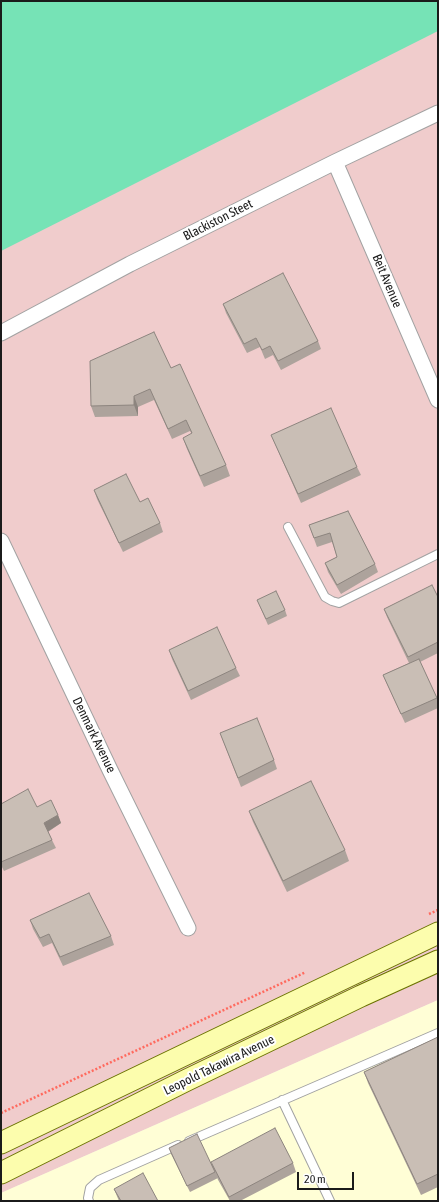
<!DOCTYPE html>
<html>
<head>
<meta charset="utf-8">
<style>
  body { margin:0 }
  #map { position:relative; width:439px; height:1202px; overflow:hidden; background:#ede8df; font-family:"Asap Condensed",sans-serif }
  canvas { display:block }
  .frame { position:absolute; inset:0; border:2px solid #1b1b1b; pointer-events:none }
  .scale { position:absolute; left:297px; top:1172px; width:57px; height:18px; box-sizing:border-box; border:2px solid #1b1b1b; border-top:0; padding-left:5px; font-size:12px; line-height:14px; white-space:nowrap; color:#1b1b1b; -webkit-text-stroke:3px #fff; paint-order:stroke }
</style>
</head>
<body>
<div id="map">
<canvas width="439" height="1202"></canvas>
<div class="frame"></div>
<div class="scale">20 m</div>
</div>
<script>
const context = document.querySelector('canvas').getContext('2d');
context.lineJoin = 'round';
function paint(path, color) {
  context.fillStyle = color;
  context.fill(path, 'evenodd');
}
function shape(rows) {
  const path = new Path2D();
  for (const r of rows) {
    path.moveTo(r[0], r[1]);
    for (let i = 2; i < r.length; i += 2) path.lineTo(r[i], r[i + 1]);
  }
  return path;
}
function stroke(path, color, width, dash) {
  context.strokeStyle = color;
  context.lineWidth = width;
  context.lineCap = dash ? 'butt' : 'round';
  context.setLineDash(dash || []);
  context.stroke(path);
}
function drawText(font, color, halo, rows, align = 'center') {
  context.font = font + ' "Asap Condensed",sans-serif';
  context.lineWidth = 4;
  context.setLineDash([]);
  context.textBaseline = 'middle';
  context.strokeStyle = halo;
  context.fillStyle = color;
  for (const [text, x, y, turn = 0] of rows) {
    context.save();
    context.translate(x, y);
    context.rotate((+turn || 0) * Math.PI / 180);
    context.textAlign = isNaN(turn) ? turn : align;
    if (halo) context.strokeText(text, 0, 0);
    context.fillText(text, 0, 0);
    context.restore();
  }
}
paint(shape([
  [1,1,438,1,438,1000,1,1193]
]), '#f0cccc');
paint(shape([
  [438,1000,438,1201,1,1201,1,1193]
]), '#fffed6');
paint(shape([
  [1,1,438,1,438,31,1,251]
]), '#76e3b6');
const service = shape([
  [288,527,325,597,332,601,339,603,438,554],
  [282,1100,330,1201],
  [189,1141,438,1033],
  [89,1201,88,1198,90,1188,99,1180,178,1145]
]);
const minor = shape([
  [335,162,438,400],
  [1,333,130,264,335,162,438,113],
  [1,541,110,770,188,928]
]);
const secondary = shape([
  [1,1143,438,933],
  [1,1173,187,1080,361,996,438,961]
]);
stroke(service, '#a2a2a2', 10);
stroke(minor, '#a2a2a2', 17);
stroke(secondary, '#6b7300', 23);
stroke(shape([
  [429,914,438,910],
  [1,1113,306,972]
]), '#ff6a5e', 2.5, [2, 2]);
stroke(service, '#fff', 8);
stroke(minor, '#fff', 15);
stroke(secondary, '#fcfdad', 21);
paint(shape([
  [223,304,318,341,321,349,281,370,273,355,265,359,260,347,247,353,226,313],
  [171,368,226,465,230,476,204,487,187,449,183,438,192,434,190,431,172,439,154,400,138,407,138,416,95,417,91,406],
  [271,435,357,467,361,475,301,503,275,444],
  [94,490,140,502,160,523,163,532,123,552,97,499],
  [348,511,375,564,378,572,341,594,328,572,325,563,337,557,332,542,317,547,309,525],
  [438,597,438,653,420,662,437,698,438,701,438,708,405,723,387,684,383,675,409,663,387,617,384,609],
  [257,600,285,610,287,616,268,625],
  [169,650,236,668,240,676,191,700,172,659],
  [220,733,274,760,277,769,241,787],
  [1,804,37,807,58,815,61,823,48,832,56,848,4,871,1,865],
  [249,811,345,850,349,861,287,892,253,822],
  [30,920,111,936,114,945,63,966,52,943,43,947,33,929],
  [438,1037,438,1187,421,1195,368,1083,364,1072],
  [169,1148,211,1164,293,1163,296,1172,240,1201,230,1201,217,1178,218,1178,190,1192,171,1154],
  [114,1189,158,1201,119,1201]
]), '#ada39c');
paint(shape([
  [134,396,138,407,138,416,134,405],
  [58,815,61,823,47,832,44,823]
]), '#8d857f');
const building = shape([
  [283,273,318,341,278,361,270,346,262,350,256,338,244,344,223,304,283,273],
  [154,332,171,368,180,364,226,465,200,476,183,438,192,433,186,420,168,429,150,389,134,396,134,405,91,406,90,361,154,332],
  [331,408,357,467,298,494,271,435,331,408],
  [126,474,140,502,148,498,160,523,119,543,94,490,126,474],
  [348,511,375,564,337,585,325,563,337,557,330,533,314,538,309,525,348,511],
  [432,585,438,597,438,642,408,657,384,609,432,585],
  [276,591,285,610,266,619,257,600,276,591],
  [217,627,236,668,188,691,169,650,217,627],
  [419,659,437,698,401,714,383,675,419,659],
  [257,718,274,760,238,778,220,733,257,718],
  [311,781,345,850,283,881,249,811,311,781],
  [28,789,37,807,51,800,58,815,44,823,52,840,1,862,1,804,28,789],
  [89,893,111,936,60,957,49,934,40,938,30,920,89,893],
  [438,1037,438,1174,417,1184,364,1072,438,1037],
  [275,1128,293,1163,229,1197,211,1162,275,1128],
  [197,1134,215,1172,187,1186,169,1148,197,1134],
  [143,1173,158,1201,121,1201,114,1189,143,1173]
]);
paint(building, '#c9beb5');
stroke(building, '#8d857f', 1);
drawText('13px', '#1b1b1b', '#fff', [
  ["Blackiston Steet",218,220,-27],
  ["Beit Avenue",387,281,67],
  ["Denmark Avenue",94,735,64],
  ["Leopold Takawira Avenue",219,1065,-26]
]);
</script>
</body>
</html>
